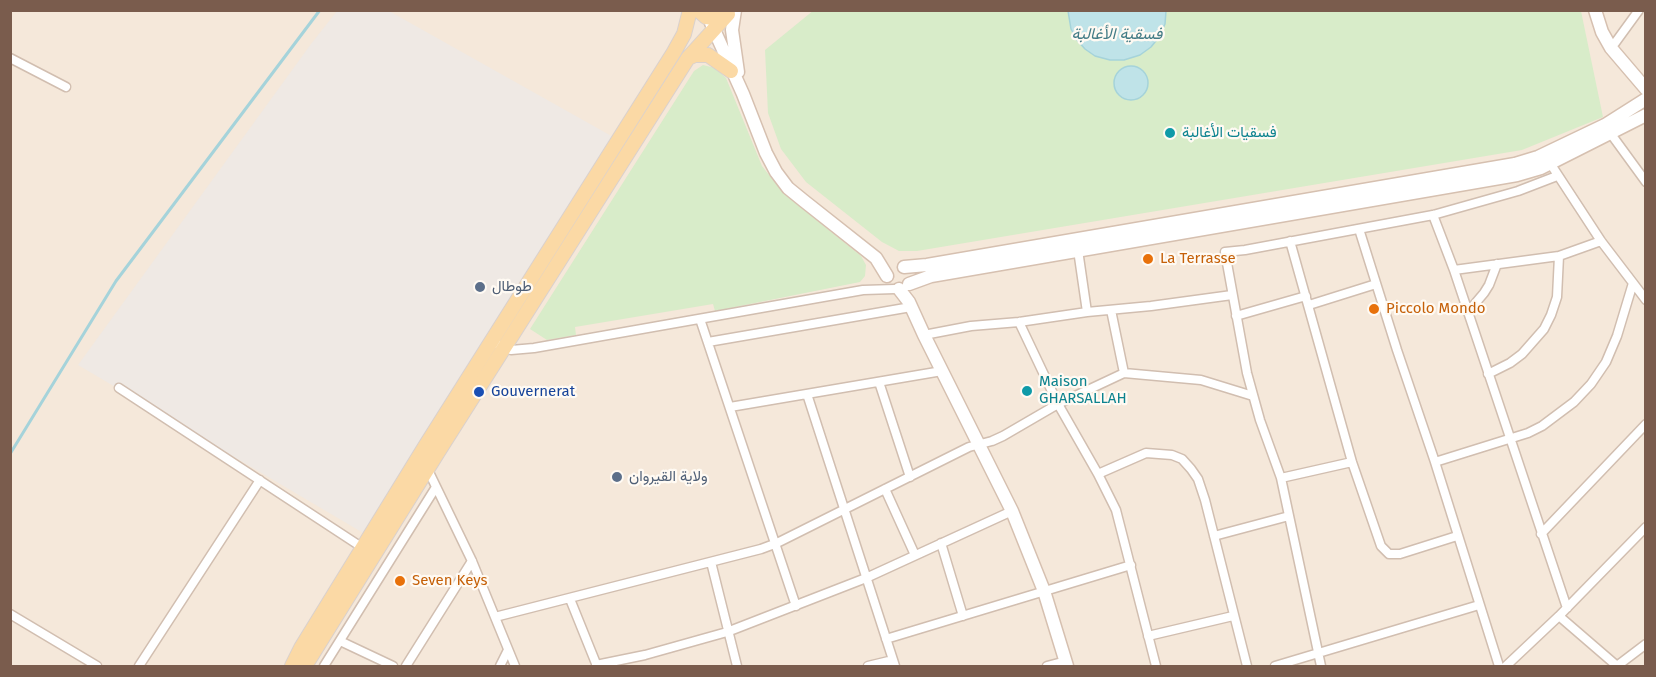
<!DOCTYPE html>
<html>
<head>
<meta charset="utf-8">
<style>
  body { margin:0 }
  #map { position:relative; width:1656px; height:677px; overflow:hidden; background:#fdf6ec; font-family:"Fira Sans",sans-serif }
  canvas { display:block }
  .frame { position:absolute; inset:0; border:12px solid #7a5c4d; pointer-events:none }
</style>
</head>
<body>
<div id="map">
<canvas width="1656" height="677"></canvas>
<div class="frame"></div>
</div>
<script>
const context = document.querySelector('canvas').getContext('2d');
context.lineJoin = 'round';
function paint(path, color) {
  context.fillStyle = color;
  context.fill(path, 'evenodd');
}
function shape(rows) {
  const path = new Path2D();
  for (const r of rows) {
    if (r.length === 3) {
      path.moveTo(r[0] + r[2], r[1]);
      path.arc(r[0], r[1], r[2], 0, 2 * Math.PI);
      continue;
    }
    path.moveTo(r[0], r[1]);
    for (let i = 2; i < r.length; i += 2) path.lineTo(r[i], r[i + 1]);
  }
  return path;
}
function stroke(path, color, width, dash) {
  context.strokeStyle = color;
  context.lineWidth = width;
  context.lineCap = dash ? 'butt' : 'round';
  context.setLineDash(dash || []);
  context.stroke(path);
}
function drawText(font, color, halo, rows, align = 'center') {
  context.font = font + ' "Fira Sans",Vazirmatn,sans-serif';
  context.lineWidth = 4.5;
  context.setLineDash([]);
  context.textBaseline = 'middle';
  context.strokeStyle = halo;
  context.fillStyle = color;
  for (const [text, x, y, turn = 0] of rows) {
    context.save();
    context.translate(x, y);
    context.rotate((+turn || 0) * Math.PI / 180);
    context.textAlign = isNaN(turn) ? turn : align;
    if (halo) context.strokeText(text, 0, 0);
    context.fillText(text, 0, 0);
    context.restore();
  }
}
paint(shape([
  [11,11,1645,11,1645,666,11,666]
]), '#f5e8da');
paint(shape([
  [337,11,389,11,615,138,365,534,78,365,311,44]
]), '#efe9e4');
paint(shape([
  [814,10,1581,11,1603,117,1522,150,917,251,899,251,882,242,806,182,781,149,768,113,765,50],
  [703,65,715,68,726,78,762,166,784,194,861,256,866,265,865,276,860,282,715,311,713,304,575,327,576,335,547,340,530,329,694,71]
]), '#d8ecc9');
const water = shape([
  [1068,11,1068,10,1166,11,1165,24,1159,37,1151,47,1140,55,1124,60,1110,60,1095,56,1085,49,1077,40,1071,29,1068,11],
  [1131,83,17]
]);
paint(water, '#bfe3e8');
stroke(water, '#a5d3da', 1.5);
stroke(shape([
  [10,454,116,281,320,10]
]), '#a5d3da', 3);
const street = shape([
  [1615,43,1639,10],
  [10,58,66,87],
  [1611,134,1646,182],
  [1548,160,1601,241,1646,300],
  [1433,215,1454,270,1567,608],
  [1359,229,1397,350,1435,462,1499,666],
  [1290,241,1352,462,1381,546,1389,554,1400,554,1457,536],
  [1078,250,1087,312],
  [1454,270,1559,256,1601,241],
  [1309,305,1376,284],
  [1466,309,1473,306,1484,293,1489,285,1497,264],
  [1111,310,1124,373],
  [1236,316,1306,296],
  [700,319,796,606],
  [1019,322,1058,404,1098,474,1116,510,1156,666],
  [924,335,971,326,1019,322,1087,312,1151,306,1232,295],
  [492,342,511,350,534,348,863,290,895,289],
  [708,342,911,307],
  [1488,374,1510,363,1522,354,1544,329,1551,315,1557,297,1559,256],
  [879,382,910,477],
  [119,388,363,548],
  [807,394,895,666],
  [730,407,942,371],
  [1435,462,1528,433,1542,426,1574,402,1591,384,1606,362,1617,336,1633,283],
  [427,468,472,561,515,666],
  [1098,474,1146,453,1172,455,1182,459,1191,469,1198,479,1205,500,1247,666],
  [1281,478,1352,462],
  [885,489,915,555],
  [1541,534,1646,424],
  [1214,536,1289,516],
  [941,543,963,616],
  [711,562,737,666],
  [570,599,597,666],
  [10,614,97,666],
  [1559,616,1617,666,1646,644],
  [495,617,761,549,777,543,969,447,992,441,1003,436,1058,404,1124,373,1201,380,1253,396],
  [1148,636,1233,616],
  [886,639,1131,565],
  [340,641,393,666],
  [596,665,645,655,727,632,866,578,1012,511],
  [139,666,260,480],
  [324,666,436,487],
  [406,666,472,561],
  [500,666,508,650],
  [868,666,893,660],
  [1047,666,1066,661],
  [1275,666,1479,605],
  [1321,666,1281,478,1260,420,1247,373,1225,252,1245,250,1433,215,1518,191,1557,176],
  [1506,666,1559,616,1646,527]
]);
const secondary = shape([
  [735,10,732,30,738,72],
  [1595,10,1602,32,1611,48,1646,89],
  [711,23,743,94,766,153,776,172,788,188,804,201,876,258,887,276],
  [904,267,927,265,1515,164,1538,157,1605,125,1646,99],
  [909,284,931,276,1517,175,1541,168,1646,115],
  [899,289,909,302,924,335,1012,511,1044,591,1067,666]
]);
const primary = shape([
  [698,10,706,17,714,18,728,14],
  [688,58,695,55,708,55,731,71],
  [292,666,301,648,426,445,674,52,684,34,690,10],
  [305,666,438,452,688,58,727,15]
]);
stroke(street, '#d1beb0', 11);
stroke(secondary, '#d6c0b0', 15);
stroke(primary, '#dad1cd', 16);
stroke(street, '#fff', 8);
stroke(secondary, '#fff', 12);
stroke(primary, '#fbd9a5', 14);
for (const [x, y, r, color] of [
  [1170,133,6,"#0f9aa8"],
  [1148,259,6,"#e8710a"],
  [480,287,6,"#5c6f8a"],
  [1374,309,6,"#e8710a"],
  [1027,391,6,"#0f9aa8"],
  [479,392,6,"#1a4fb4"],
  [617,477,6,"#5c6f8a"],
  [400,581,6,"#e8710a"]
]) {
  const dot = new Path2D();
  dot.arc(x, y, r, 0, 2 * Math.PI);
  context.fillStyle = color;
  context.fill(dot);
  stroke(dot, '#fffaf3', 2);
}
drawText('15px', '#0d838f', '#fffaf3', [
  ["فسقيات الأغالبة",1182,133],
  ["Maison",1039,382],
  ["GHARSALLAH",1039,399]
], 'left');
drawText('15px', '#c56008', '#fffaf3', [
  ["La Terrasse",1160,259],
  ["Piccolo Mondo",1386,309],
  ["Seven Keys",412,581]
], 'left');
drawText('15px', '#4e5e75', '#fffaf3', [
  ["طوطال",492,287],
  ["ولاية القيروان",629,477]
], 'left');
drawText('15px', '#164399', '#fffaf3', [
  ["Gouvernerat",491,392]
], 'left');
drawText('italic 16px', '#437c86', '#fffaf3', [
  ["فسقية الأغالبة",1117,35]
]);
</script>
</body>
</html>
